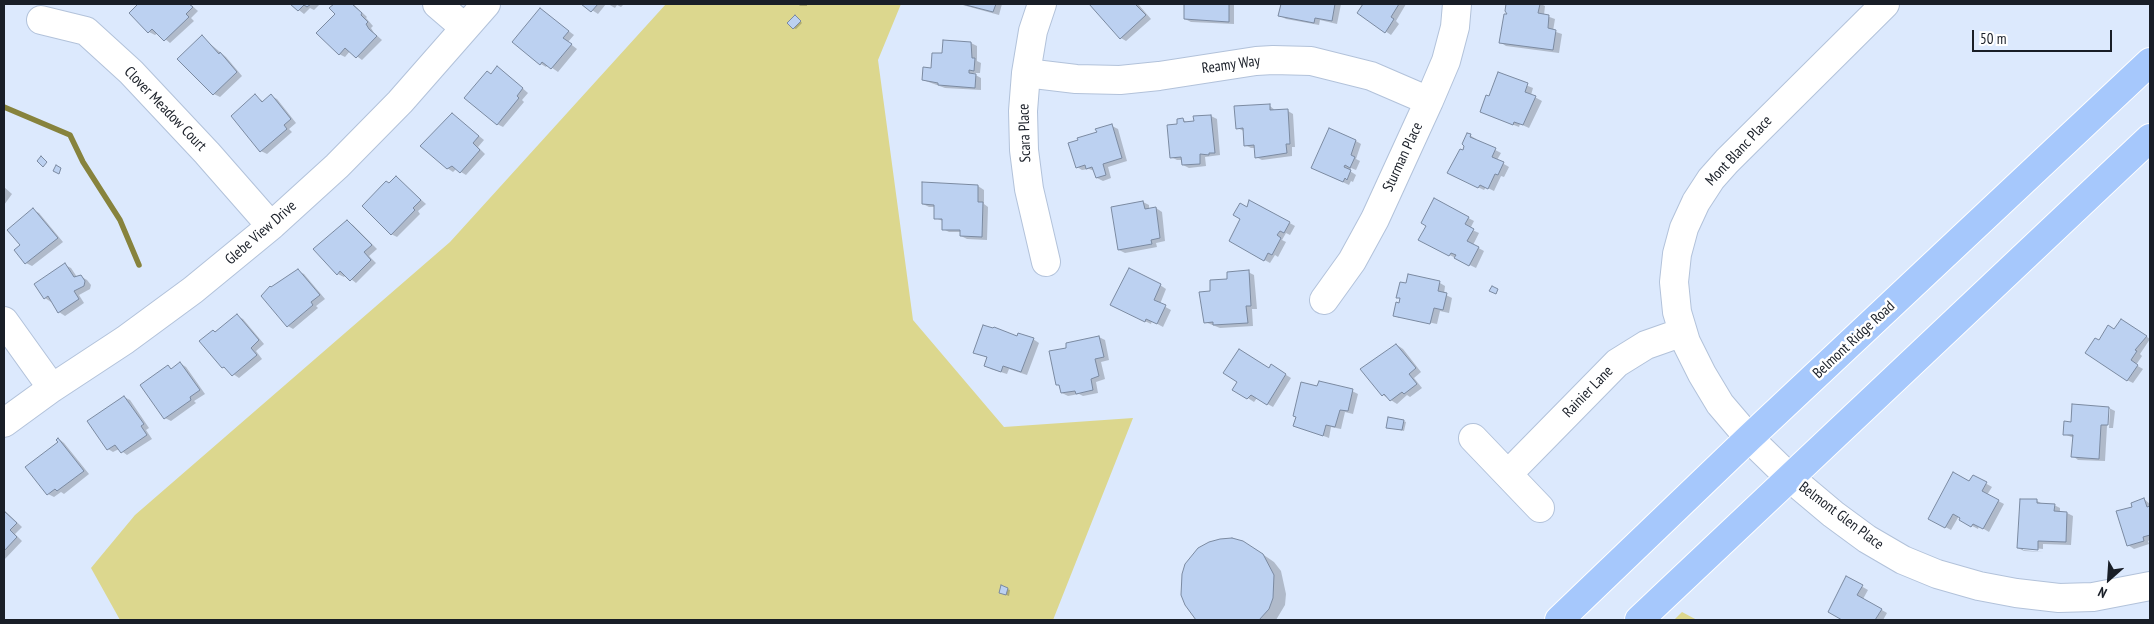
<!DOCTYPE html>
<html>
<head>
<meta charset="utf-8">
<style>
  body { margin:0 }
  #map { position:relative; width:2154px; height:624px; overflow:hidden; background:#dce9fd; font-family:"PT Sans Narrow",sans-serif }
  canvas { display:block }
  .frame { position:absolute; inset:0; border:5px solid #191e27; pointer-events:none }
  .north { position:absolute; left:2084px; top:554px; width:50px; height:50px; -webkit-text-stroke:4px #fff; paint-order:stroke; rotate:206deg; font-size:14px; font-weight:700; line-height:20px; text-align:center; color:#191e27 }
  .north::after { content:''; display:block; margin:auto; width:18px; height:22px; background:#191e27; clip-path:polygon(50% 0,100% 100%,50% 72%,0 100%) }
  .scale { position:absolute; left:1972px; top:30px; width:140px; height:22px; box-sizing:border-box; border:2px solid #191e27; border-top:0; padding-left:6px; font-size:15px; line-height:18px; white-space:nowrap; color:#191e27; -webkit-text-stroke:4px #fff; paint-order:stroke }
</style>
</head>
<body>
<div id="map">
<canvas width="2154" height="624"></canvas>
<div class="frame"></div>
<div class="north">N</div>
<div class="scale">50 m</div>
</div>
<script>
const context = document.querySelector('canvas').getContext('2d');
context.lineJoin = 'round';
function paint(path, color) {
  context.fillStyle = color;
  context.fill(path, 'evenodd');
}
function shape(rows) {
  const path = new Path2D();
  for (const r of rows) {
    path.moveTo(r[0], r[1]);
    for (let i = 2; i < r.length; i += 2) path.lineTo(r[i], r[i + 1]);
  }
  return path;
}
function stroke(path, color, width, dash) {
  context.strokeStyle = color;
  context.lineWidth = width;
  context.lineCap = dash ? 'butt' : 'round';
  context.setLineDash(dash || []);
  context.stroke(path);
}
function drawText(font, color, halo, rows, align = 'center') {
  context.font = font + ' "PT Sans Narrow",sans-serif';
  context.lineWidth = 5;
  context.setLineDash([]);
  context.textBaseline = 'middle';
  context.strokeStyle = halo;
  context.fillStyle = color;
  for (const [text, x, y, turn = 0] of rows) {
    context.save();
    context.translate(x, y);
    context.rotate((+turn || 0) * Math.PI / 180);
    context.textAlign = isNaN(turn) ? turn : align;
    if (halo) context.strokeText(text, 0, 0);
    context.fillText(text, 0, 0);
    context.restore();
  }
}
paint(shape([
  [666,4,901,4,878,60,913,320,1004,427,1133,418,1053,620,120,620,91,568,135,515,450,242],
  [1682,612,1697,620,1674,620]
]), '#dcd78e');
paint(shape([
  [140,4,190,4,198,11,191,18,194,21,170,43,158,33,155,35,149,32,130,13],
  [291,4,320,4,314,10,310,8,304,14],
  [335,4,353,4,367,17,366,18,373,26,371,28,374,33,382,40,362,60,350,51,345,57,339,54,336,14,331,8],
  [583,4,606,4,598,14],
  [608,4,624,4,621,7,617,5,615,8],
  [798,4,807,4,807,6,800,6],
  [959,4,1002,4,999,15],
  [1091,4,1138,4,1151,19,1126,41,1121,38],
  [1185,4,1234,4,1234,24,1191,22,1185,19],
  [1282,4,1341,4,1337,24,1320,20,1319,25,1286,19,1280,16],
  [1364,4,1406,4,1396,21,1399,24,1391,35,1359,13],
  [1508,4,1541,4,1545,6,1544,15,1555,19,1553,31,1562,34,1559,53,1506,46,1500,42,1510,16,1507,10],
  [541,10,574,35,568,42,577,49,558,72,548,65,546,67,541,64,514,42],
  [798,18,802,23,796,29,793,28],
  [202,37,226,57,242,76,220,97,214,94],
  [944,41,971,43,977,46,977,61,981,63,980,73,972,73,981,78,981,90,945,88,923,80,943,55],
  [503,71,528,93,522,100,524,102,503,127,497,124,491,75],
  [1498,74,1533,88,1531,95,1542,101,1529,128,1520,124,1519,127,1481,112,1490,98],
  [255,96,264,102,271,96,277,99,296,123,289,129,292,132,267,154,261,151],
  [1270,106,1276,111,1288,111,1293,114,1295,147,1292,147,1292,156,1262,160,1256,157,1255,148,1251,148,1245,145,1244,131,1237,128],
  [452,114,484,140,478,147,485,154,466,175,456,169,453,172,447,168],
  [1211,116,1217,119,1220,155,1205,157,1206,166,1189,168,1183,165,1183,160,1177,160,1171,157,1178,125,1183,120,1189,123,1195,122,1194,118],
  [1112,126,1118,129,1127,161,1108,167,1111,178,1103,181,1097,178,1095,171,1089,169,1082,170,1077,167,1098,133],
  [1468,134,1476,139,1476,140,1501,153,1497,160,1509,167,1504,177,1501,176,1494,191,1486,187,1484,190,1454,176,1466,145],
  [1356,141,1361,144,1356,159,1360,161,1356,170,1351,168,1350,171,1356,175,1353,182,1351,181,1349,185,1319,171],
  [396,177,426,204,418,211,420,214,397,237,391,234,390,184],
  [924,184,978,186,984,190,984,204,988,207,987,240,967,239,961,236,961,232,949,232,943,229,943,221,935,218,935,207,929,207,923,204],
  [4,187,12,194,4,205],
  [1434,200,1474,221,1470,229,1479,233,1473,245,1484,251,1476,268,1425,243,1427,226],
  [1251,201,1295,226,1290,235,1286,233,1282,240,1286,242,1278,257,1275,255,1270,263,1231,241],
  [1143,202,1149,205,1149,210,1156,208,1162,212,1165,241,1156,243,1157,247,1125,253,1119,250],
  [33,210,39,213,63,242,32,266,26,263,21,245],
  [347,221,353,225,377,249,369,256,376,263,356,283,346,275,344,277,338,274],
  [65,265,71,268,77,277,80,276,87,280,91,285,90,289,79,295,84,303,65,316,59,312,52,301,51,302,45,298,36,285],
  [298,271,304,274,325,299,316,306,318,308,293,329,288,326],
  [1248,272,1254,275,1257,309,1252,309,1253,326,1220,328,1205,322,1200,294,1212,293,1229,280],
  [1440,283,1445,286,1444,294,1452,298,1449,313,1440,311,1437,324,1399,316,1399,318,1394,315,1401,299,1398,297,1407,285],
  [1160,285,1166,289,1160,304,1171,310,1163,327,1152,321,1151,324,1118,308],
  [237,316,243,319,264,344,256,351,262,359,239,378,223,367,216,333],
  [2127,323,2150,339,2140,354,2142,356,2136,365,2143,369,2133,383,2127,380,2099,341],
  [1011,335,1033,339,1039,343,1027,375,1009,369,1007,374,991,369,986,365,988,358,975,352],
  [1099,337,1105,340,1109,360,1101,362,1105,379,1096,382,1098,393,1083,396,1079,394,1068,396,1062,393,1060,386,1057,384],
  [1397,345,1403,349,1421,372,1414,378,1422,388,1410,397,1407,395,1397,404,1383,395],
  [180,363,186,367,205,394,194,401,196,403,171,421,165,418,168,367,172,369],
  [1272,366,1291,378,1273,407,1257,398,1254,402,1234,389,1269,369],
  [1318,388,1352,391,1358,394,1353,414,1345,412,1341,429,1331,427,1329,438,1295,425],
  [124,397,130,400,149,428,146,430,152,439,127,455,119,449,113,452,108,449],
  [2109,408,2115,411,2113,428,2109,428,2110,409,2108,409,2105,461,2078,460,2073,456,2074,438,2064,434,2072,423],
  [1403,421,1406,422,1404,431,1387,427],
  [59,439,64,443,89,474,64,494,61,492,54,497,48,494],
  [1973,476,1992,487,1987,495,2004,504,1989,532,1979,526,1978,529,1961,520,1962,518,1959,516,1951,530,1929,518,1970,482],
  [2144,499,2150,504,2150,540,2148,541,2149,544,2134,549,2128,545,2133,507],
  [2037,501,2043,504,2054,505,2060,508,2060,512,2067,513,2073,516,2071,545,2043,544,2043,549,2023,547,2023,550,2043,552,2024,551,2018,548],
  [4,510,22,527,15,534,22,541,4,560],
  [1255,549,1274,562,1281,571,1286,594,1285,605,1276,620,1200,620,1191,613],
  [1847,578,1868,590,1863,599,1887,613,1883,620,1844,620],
  [1002,587,1010,590,1009,596,1003,594]
]), '#0003');
stroke(shape([
  [4,107,70,135,83,162,120,220,139,265]
]), '#87833d', 5.5);
const building = shape([
  [138,4,189,4,193,7,186,14,189,17,164,41,152,29,148,33,129,13,138,4],
  [290,4,311,4,307,7,304,5,298,11,290,4],
  [334,4,352,4,362,13,361,15,368,22,366,24,369,29,377,36,356,58,345,48,339,55,316,33,335,14,329,8,334,4],
  [581,4,598,4,591,12,581,4],
  [962,4,996,4,993,12,962,4],
  [1089,4,1135,4,1146,15,1120,39,1089,4],
  [1184,4,1229,4,1229,22,1184,19,1184,4],
  [1281,4,1335,4,1332,21,1315,18,1314,23,1278,16,1281,4],
  [1363,4,1399,4,1391,17,1394,19,1385,33,1357,13,1363,4],
  [1506,4,1540,4,1538,13,1549,15,1548,28,1556,30,1553,50,1499,43,1504,14,1507,14,1505,11,1506,4],
  [540,8,569,31,563,38,572,44,551,69,542,62,540,65,512,42,540,8],
  [795,15,801,21,793,29,787,23,795,15],
  [202,35,219,54,220,52,237,72,213,95,177,59,202,35],
  [943,40,971,42,972,58,975,58,974,71,969,70,969,73,976,74,975,88,938,85,938,83,922,80,923,67,931,68,932,53,942,53,943,40],
  [497,66,523,88,517,96,519,98,497,125,464,98,487,71,491,74,497,66],
  [1498,72,1528,83,1525,92,1536,96,1523,125,1514,122,1513,125,1480,112,1486,95,1489,96,1498,72],
  [255,94,262,102,271,94,291,119,284,125,287,129,260,152,231,116,255,94],
  [1270,104,1270,110,1288,109,1290,144,1286,144,1287,153,1255,158,1254,145,1244,146,1243,128,1236,129,1234,106,1270,104],
  [452,113,479,136,473,143,480,150,460,173,452,166,447,169,420,146,452,113],
  [1211,115,1215,153,1209,153,1209,155,1200,154,1200,164,1182,165,1181,157,1170,158,1167,125,1177,124,1177,119,1183,118,1184,122,1194,121,1193,116,1211,115],
  [1112,124,1122,158,1103,164,1106,175,1096,178,1092,167,1086,169,1085,165,1076,168,1068,143,1078,140,1077,138,1097,132,1095,129,1112,124],
  [1329,128,1356,140,1351,155,1355,157,1350,168,1345,165,1344,167,1351,170,1347,180,1345,178,1343,182,1311,168,1329,128],
  [1467,133,1471,134,1470,137,1496,148,1492,157,1504,162,1498,175,1495,174,1488,189,1480,185,1478,188,1447,173,1460,149,1463,150,1464,146,1462,144,1467,133],
  [41,156,47,162,43,167,37,161,41,156],
  [56,165,61,168,59,174,53,171,56,165],
  [396,176,421,200,413,208,415,210,391,235,362,206,386,181,389,183,396,176],
  [922,182,978,185,978,202,983,202,982,237,960,236,960,230,942,230,942,219,934,219,934,205,922,204,922,182],
  [1434,198,1469,217,1465,224,1474,229,1467,241,1479,247,1469,266,1454,258,1456,255,1451,253,1449,256,1418,240,1426,226,1421,223,1434,198],
  [1249,200,1290,222,1284,233,1280,231,1277,235,1281,238,1272,255,1268,253,1264,261,1229,241,1240,219,1233,215,1240,203,1247,207,1249,200],
  [1143,201,1145,209,1156,207,1160,238,1151,240,1152,244,1118,250,1111,207,1143,201],
  [33,208,58,238,25,264,14,250,20,245,7,230,33,208],
  [347,220,372,245,364,252,371,260,350,281,340,271,337,275,313,249,347,220],
  [65,263,74,277,81,275,85,281,84,286,74,291,79,299,58,313,48,296,44,299,34,284,65,263],
  [1129,268,1161,284,1154,300,1166,305,1157,324,1146,319,1145,322,1110,305,1129,268],
  [298,269,320,295,311,302,313,305,287,327,261,296,270,286,271,287,298,269],
  [1249,270,1251,306,1246,306,1248,323,1213,325,1213,322,1204,323,1199,292,1210,291,1210,280,1227,279,1227,272,1249,270],
  [1408,274,1440,281,1438,291,1447,293,1443,310,1434,308,1430,324,1393,316,1396,302,1399,303,1400,298,1396,298,1400,282,1406,283,1408,274],
  [1492,286,1498,289,1496,294,1489,291,1492,286],
  [237,314,259,340,251,348,257,355,232,376,224,367,222,368,199,341,213,330,215,332,237,314],
  [2121,319,2147,336,2135,350,2137,351,2131,360,2138,365,2127,381,2085,353,2095,338,2099,340,2108,325,2114,329,2121,319],
  [983,325,993,328,994,327,1017,336,1018,333,1034,338,1021,372,1003,366,1001,372,984,366,987,357,973,353,983,325],
  [1099,336,1104,357,1095,359,1099,376,1091,379,1093,390,1076,394,1075,391,1061,393,1059,385,1056,385,1049,351,1066,348,1066,343,1099,336],
  [1396,344,1416,368,1409,374,1417,384,1404,394,1402,392,1390,401,1384,394,1382,396,1360,369,1396,344],
  [1239,349,1269,368,1271,364,1286,374,1267,405,1251,395,1247,399,1232,390,1237,382,1223,373,1239,349],
  [180,362,200,390,190,397,191,400,164,419,140,385,168,365,171,369,180,362],
  [1319,381,1353,389,1348,411,1340,410,1335,427,1326,425,1323,436,1293,426,1296,417,1293,416,1301,382,1317,386,1319,381],
  [124,396,144,424,141,426,147,435,121,453,115,445,107,450,87,421,124,396],
  [2072,404,2109,407,2108,425,2101,425,2099,459,2071,457,2073,435,2063,435,2064,421,2071,422,2072,404],
  [1388,417,1404,420,1402,430,1386,428,1388,417],
  [58,438,84,471,57,491,55,489,47,495,25,467,58,442,56,440,58,438],
  [1953,472,1969,481,1973,475,1987,482,1982,491,1999,500,1983,529,1973,524,1971,527,1959,520,1960,518,1953,514,1945,528,1928,519,1953,472],
  [2144,498,2147,507,2150,506,2150,535,2143,537,2144,541,2127,546,2116,511,2132,507,2131,503,2144,498],
  [2020,499,2037,499,2037,503,2055,504,2054,511,2067,512,2066,542,2038,541,2038,550,2017,548,2020,499],
  [4,511,17,523,10,530,17,537,4,551,4,511],
  [1232,538,1243,541,1263,554,1274,575,1273,598,1269,609,1259,620,1196,620,1185,605,1181,595,1182,574,1185,564,1198,548,1209,542,1220,539,1232,538],
  [1846,576,1863,585,1857,595,1882,609,1875,620,1842,620,1828,612,1846,576],
  [1001,585,1008,588,1006,595,999,593,1001,585]
]);
paint(building, '#bcd1f1');
stroke(building, '#7b8aa1', 1);
const minor = shape([
  [437,4,465,28],
  [1042,4,1033,31,1026,73,1023,111,1024,150,1029,189,1046,262],
  [1885,4,1727,161,1711,179,1696,202,1684,228,1677,254,1674,282,1677,312,1686,342,1702,374,1720,404,1749,438,1789,477,1833,514,1867,539,1903,560,1937,574,1979,586,2016,593,2059,598,2093,597,2150,586],
  [41,20,86,31,131,72,207,153,271,226],
  [1026,73,1076,79,1120,80,1159,76,1256,61,1273,60,1311,61,1371,76,1429,101],
  [1324,300,1352,261,1375,219,1429,101,1446,61,1455,27,1457,4],
  [4,321,52,388],
  [4,423,52,388,125,340,193,290,271,226,337,166,400,102,486,4],
  [1473,438,1540,508],
  [1508,474,1617,363,1646,345,1683,332]
]);
const major = shape([
  [1559,620,1749,438,2150,62],
  [1639,620,2150,138]
]);
stroke(minor, '#b2c2da', 30);
stroke(major, '#fff', 30);
stroke(minor, '#fff', 28);
stroke(major, '#a6c8fc', 28);
drawText('15px', '#191e27', '#fff', [
  ["Reamy Way",1231,65,-8],
  ["Clover Meadow Court",165,109,46],
  ["Scara Place",1025,133,-92],
  ["Mont Blanc Place",1739,151,-47],
  ["Sturman Place",1403,157,-65],
  ["Glebe View Drive",261,233,-41],
  ["Belmont Ridge Road",1854,340,-43],
  ["Rainier Lane",1588,392,-46],
  ["Belmont Glen Place",1841,516,37]
]);
</script>
</body>
</html>
